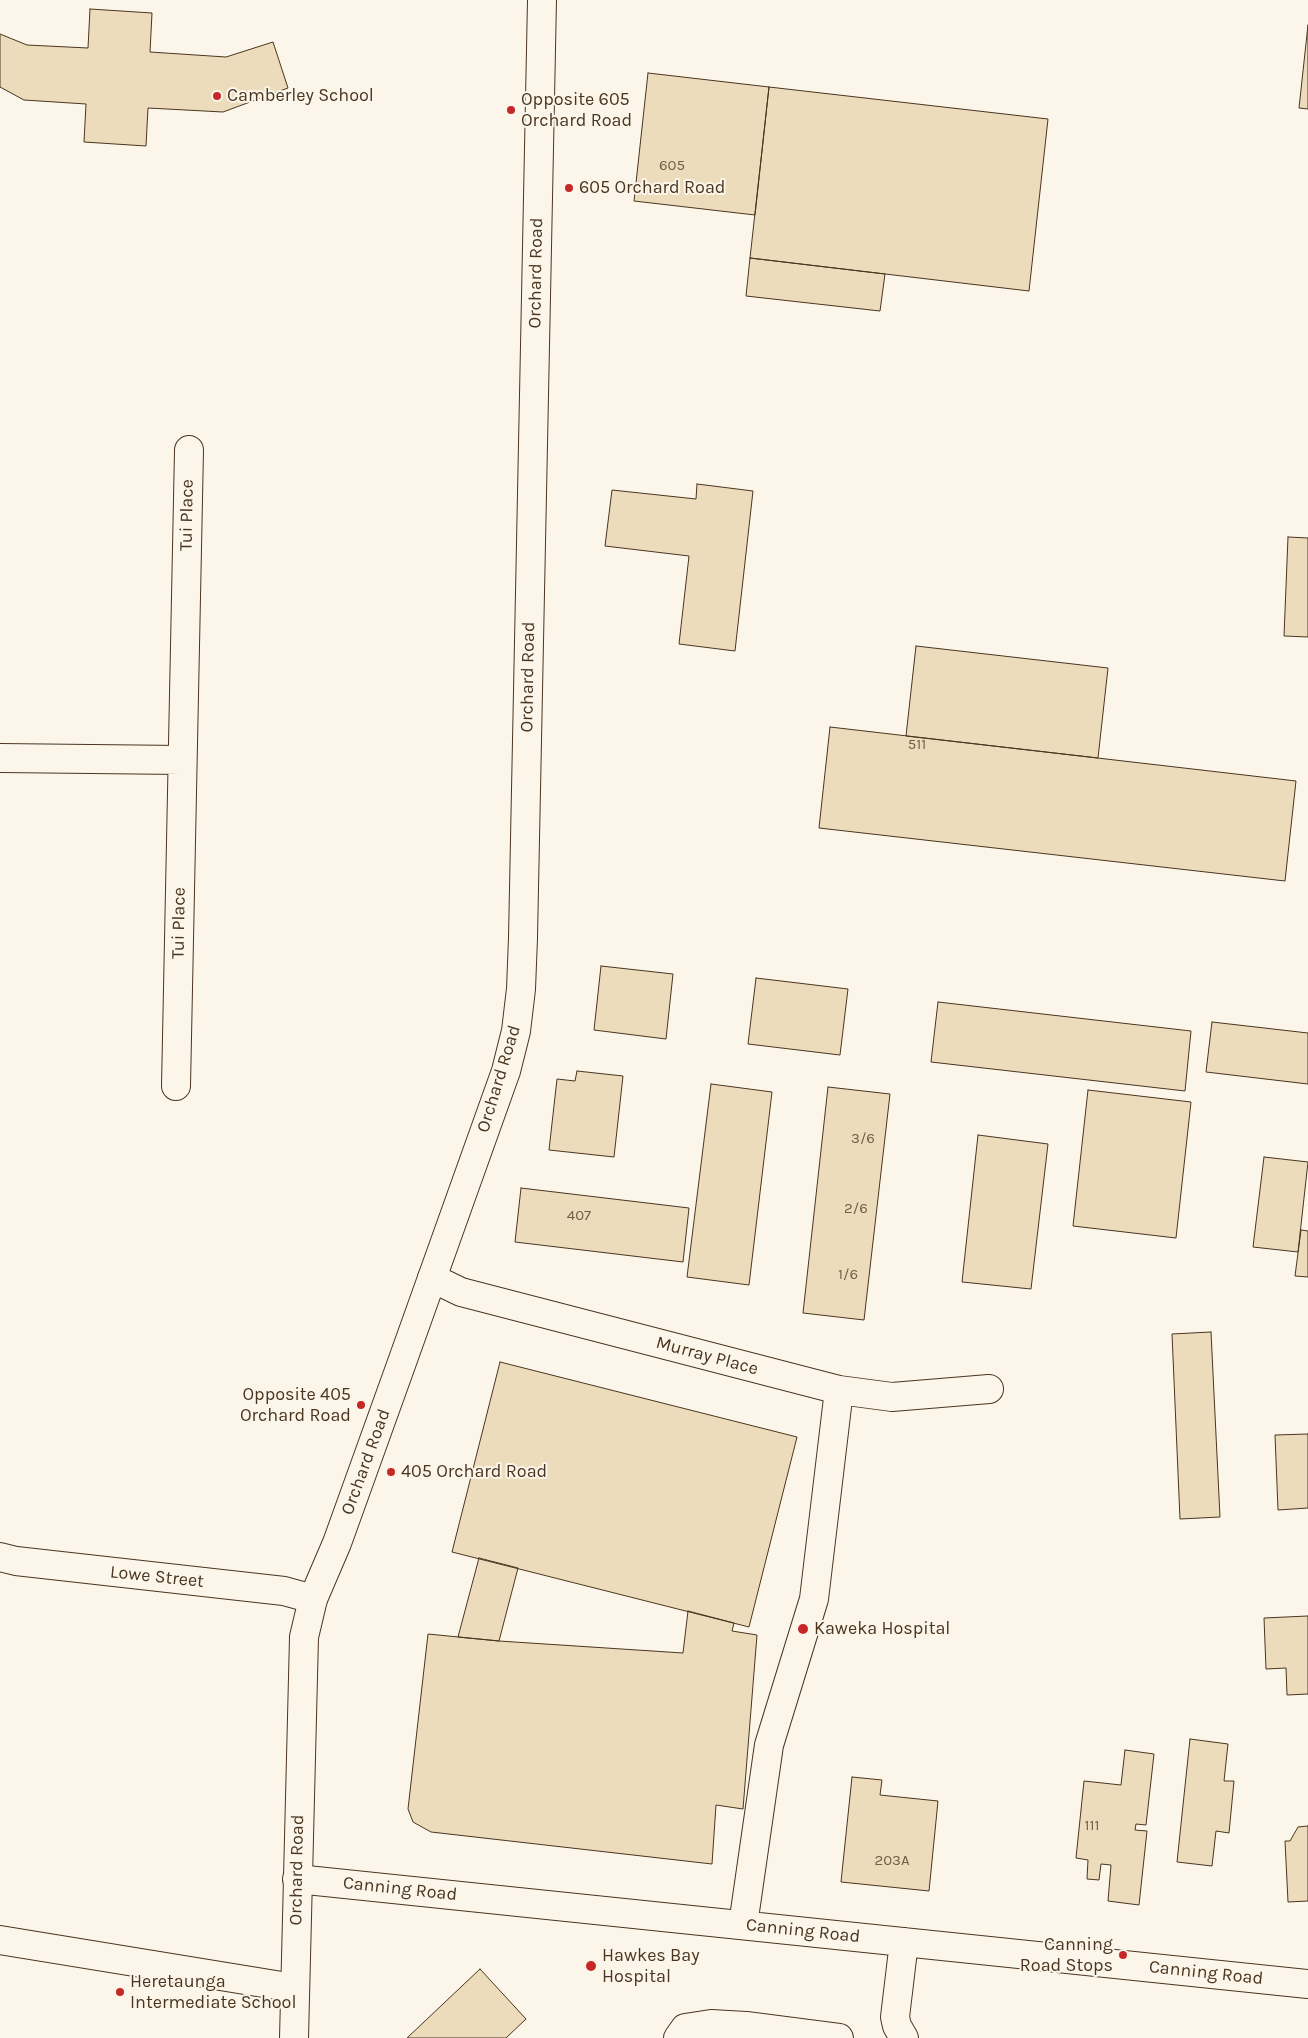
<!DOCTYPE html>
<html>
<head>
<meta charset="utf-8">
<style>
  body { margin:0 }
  canvas { display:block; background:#fbf6e9 }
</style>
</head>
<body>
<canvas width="1308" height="2038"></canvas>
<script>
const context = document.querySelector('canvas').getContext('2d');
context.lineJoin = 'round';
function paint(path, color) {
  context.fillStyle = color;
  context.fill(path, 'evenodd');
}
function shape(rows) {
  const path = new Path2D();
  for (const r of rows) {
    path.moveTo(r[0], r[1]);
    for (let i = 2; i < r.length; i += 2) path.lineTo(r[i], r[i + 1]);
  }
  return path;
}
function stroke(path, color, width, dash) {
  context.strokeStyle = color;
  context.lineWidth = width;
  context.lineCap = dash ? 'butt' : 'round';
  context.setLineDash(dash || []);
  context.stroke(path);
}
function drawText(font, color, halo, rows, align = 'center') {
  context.font = font + ' Karla,sans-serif';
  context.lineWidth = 4;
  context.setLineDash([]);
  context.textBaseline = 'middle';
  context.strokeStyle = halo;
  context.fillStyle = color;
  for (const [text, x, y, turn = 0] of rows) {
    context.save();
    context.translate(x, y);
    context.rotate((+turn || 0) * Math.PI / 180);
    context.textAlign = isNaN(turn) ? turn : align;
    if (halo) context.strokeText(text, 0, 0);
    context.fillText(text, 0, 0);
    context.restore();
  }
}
const building = shape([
  [90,9,152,13,150,52,226,57,273,42,288,88,223,112,148,108,146,146,84,142,86,104,24,100,0,87,0,34,27,45,88,48,90,9],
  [1308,25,1308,109,1299,108,1308,25],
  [648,73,769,87,755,215,634,201,648,73],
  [769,87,1048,119,1029,291,750,258,769,87],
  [750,258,885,274,880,311,746,296,750,258],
  [697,484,753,491,735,651,679,644,689,556,605,546,612,490,696,499,697,484],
  [1288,537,1308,538,1308,637,1284,636,1288,537],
  [916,646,1108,668,1098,758,906,736,916,646],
  [830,727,1296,781,1285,881,819,828,830,727],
  [601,966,673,974,666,1039,594,1030,601,966],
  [756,978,848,989,840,1055,748,1044,756,978],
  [938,1002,1191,1031,1185,1091,931,1062,938,1002],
  [1212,1022,1308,1033,1308,1084,1206,1072,1212,1022],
  [577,1071,623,1076,614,1157,549,1150,557,1079,575,1081,577,1071],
  [711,1084,772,1092,749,1285,687,1277,711,1084],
  [828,1087,890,1094,864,1320,803,1313,828,1087],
  [1088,1090,1191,1102,1176,1238,1073,1226,1088,1090],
  [978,1135,1048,1144,1031,1289,962,1282,978,1135],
  [1264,1157,1308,1162,1298,1252,1253,1247,1264,1157],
  [521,1188,689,1208,683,1262,515,1242,521,1188],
  [1301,1230,1308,1231,1308,1277,1295,1276,1301,1230],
  [1211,1332,1220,1517,1180,1519,1172,1334,1211,1332],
  [500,1362,797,1437,749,1627,452,1552,500,1362],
  [1308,1434,1308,1508,1278,1510,1275,1435,1308,1434],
  [479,1558,518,1568,499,1641,458,1637,479,1558],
  [688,1611,734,1623,732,1631,757,1635,743,1809,716,1805,712,1864,431,1832,413,1822,408,1809,428,1634,499,1641,683,1653,688,1611],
  [1308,1616,1308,1694,1287,1695,1286,1668,1266,1669,1264,1618,1308,1616],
  [1190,1739,1228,1744,1224,1781,1234,1781,1229,1833,1216,1831,1212,1866,1177,1862,1190,1739],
  [1125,1750,1154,1754,1146,1825,1136,1824,1135,1830,1147,1831,1139,1905,1108,1901,1111,1865,1101,1864,1099,1880,1087,1879,1088,1860,1076,1858,1084,1781,1121,1785,1125,1750],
  [852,1777,882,1780,880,1795,938,1801,929,1891,841,1882,852,1777],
  [1308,1826,1308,1901,1288,1902,1285,1841,1290,1841,1298,1827,1308,1826],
  [480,1969,526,2019,506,2038,407,2038,480,1969]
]);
paint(building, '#ecdcbc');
stroke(building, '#4a3520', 1);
const minor = shape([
  [0,758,182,760],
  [176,1086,189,450],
  [432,1278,461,1292,839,1390,892,1397,989,1389],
  [0,1557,16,1561,284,1591,313,1599],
  [297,1879,1308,1984],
  [743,1925,769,1745,814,1599,839,1390],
  [0,1940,294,1988],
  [904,1942,895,2017,897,2026,904,2038],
  [678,2038,685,2028,711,2024,746,2026,839,2038]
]);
const major = shape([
  [294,2038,304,1637,313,1599,337,1543,401,1365,506,1071,516,1031,521,989,523,938,542,0]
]);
stroke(minor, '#4a3520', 30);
stroke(major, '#4a3520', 30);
stroke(minor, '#fbf6e9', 28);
stroke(major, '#fbf6e9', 28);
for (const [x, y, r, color] of [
  [217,96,5,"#c62828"],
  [511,110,5,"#c62828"],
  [569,188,5,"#c62828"],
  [361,1405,5,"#c62828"],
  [391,1472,5,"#c62828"],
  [803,1629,6,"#c62828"],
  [1123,1955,5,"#c62828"],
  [591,1966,6,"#c62828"],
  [120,1992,5,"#c62828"]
]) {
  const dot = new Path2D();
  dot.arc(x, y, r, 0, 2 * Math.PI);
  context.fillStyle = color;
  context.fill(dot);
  stroke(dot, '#fbf6e9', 2);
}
drawText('15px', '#725f47', null, [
  ["605",672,166],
  ["511",917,745],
  ["3/6",863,1139],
  ["2/6",856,1209],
  ["407",579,1216],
  ["1/6",848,1275],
  ["111",1092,1826],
  ["203A",892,1861]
]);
drawText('18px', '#4a3520', '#fbf6e9', [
  ["Camberley School",227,96],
  ["Opposite 605",521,100],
  ["Orchard Road",521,121],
  ["605 Orchard Road",579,188],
  ["Opposite 405",351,1395,"right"],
  ["Orchard Road",351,1416,"right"],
  ["405 Orchard Road",401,1472],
  ["Kaweka Hospital",814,1629],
  ["Canning",1113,1945,"right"],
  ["Road Stops",1113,1966,"right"],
  ["Hawkes Bay",602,1956],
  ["Hospital",602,1977],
  ["Heretaunga",130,1982],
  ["Intermediate School",130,2003]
], 'left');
drawText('18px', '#4a3520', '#fbf6e9', [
  ["Orchard Road",536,273,-89],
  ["Tui Place",187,515,-89],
  ["Orchard Road",528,677,-89],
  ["Tui Place",179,923,-89],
  ["Orchard Road",499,1079,-73],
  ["Murray Place",707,1356,15],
  ["Orchard Road",366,1462,-70],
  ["Lowe Street",157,1577,6],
  ["Orchard Road",297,1870,-89],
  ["Canning Road",400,1889,6],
  ["Canning Road",803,1931,6],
  ["Canning Road",1206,1973,6]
]);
</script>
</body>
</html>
